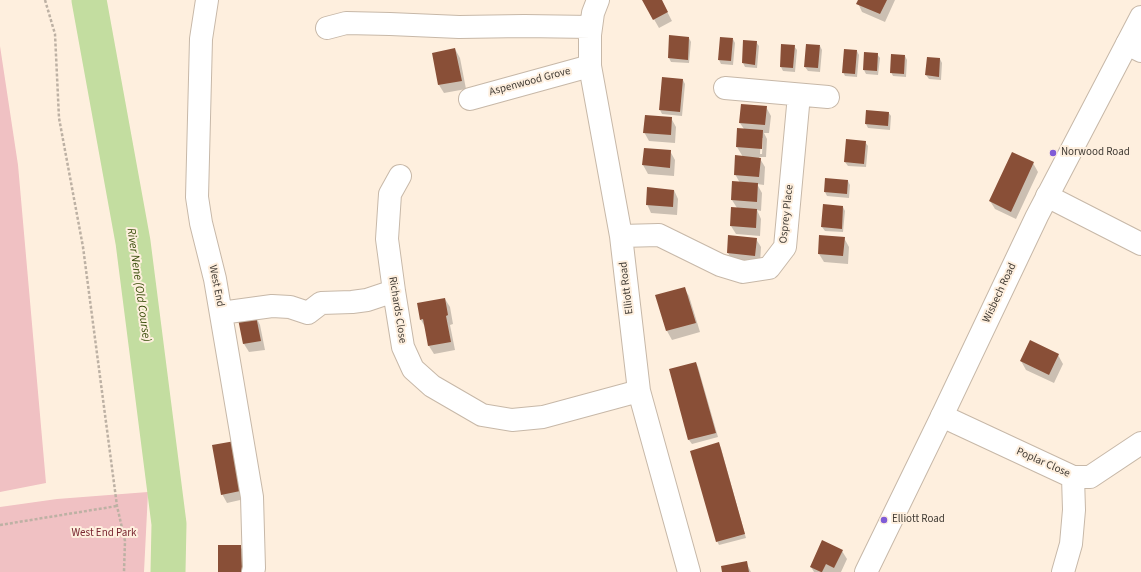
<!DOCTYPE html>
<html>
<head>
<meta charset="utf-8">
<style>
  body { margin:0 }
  canvas { display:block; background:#feefde }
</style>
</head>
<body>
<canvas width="1141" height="572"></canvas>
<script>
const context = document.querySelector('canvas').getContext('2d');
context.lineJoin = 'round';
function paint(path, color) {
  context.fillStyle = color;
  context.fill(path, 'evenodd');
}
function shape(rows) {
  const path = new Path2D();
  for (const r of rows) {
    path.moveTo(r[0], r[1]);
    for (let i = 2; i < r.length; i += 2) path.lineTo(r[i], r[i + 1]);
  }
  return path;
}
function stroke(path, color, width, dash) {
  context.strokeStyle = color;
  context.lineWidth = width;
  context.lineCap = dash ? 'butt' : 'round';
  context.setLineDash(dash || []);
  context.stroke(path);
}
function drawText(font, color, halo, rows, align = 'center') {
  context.font = font + ' "Source Sans 3",sans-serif';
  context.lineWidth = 4;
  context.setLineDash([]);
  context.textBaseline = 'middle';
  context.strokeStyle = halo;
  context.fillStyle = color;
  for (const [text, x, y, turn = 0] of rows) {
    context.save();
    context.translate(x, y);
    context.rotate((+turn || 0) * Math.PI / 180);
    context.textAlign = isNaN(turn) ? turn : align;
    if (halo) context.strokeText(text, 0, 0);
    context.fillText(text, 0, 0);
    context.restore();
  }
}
paint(shape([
  [0,46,18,165,46,483,0,492],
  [148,492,144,572,0,572,0,507,57,499]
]), '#f0c1c3');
paint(shape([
  [643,0,661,0,672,21,659,28],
  [859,0,895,0,885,22,862,12,858,3],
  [689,38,691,42,689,63,671,62,669,58],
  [733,39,735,43,733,65,721,64,719,60],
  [744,41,756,42,759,46,757,68,745,67,743,63],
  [794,46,797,50,795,72,783,71,781,67],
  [820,46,822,50,820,72,808,71,805,67],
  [455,49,460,58,466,89,444,93,439,85,433,54],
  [857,51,859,55,857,77,845,76,843,72],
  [865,53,877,54,880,58,878,75,866,74,864,70],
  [905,56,907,60,906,77,893,76,891,72],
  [928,58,940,59,942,63,941,80,929,79,926,75],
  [663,78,683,80,685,84,682,116,662,114,660,110],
  [766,107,771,116,769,133,764,133,767,139,766,157,759,157,765,167,764,185,757,184,762,193,761,211,757,210,761,219,760,236,736,234,731,226,737,208,732,200,733,182,740,183,735,174,743,157,737,147,744,129,740,123],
  [761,138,763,138,762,154,760,154],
  [867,111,888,112,891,116,890,130,868,128,866,124],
  [671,118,676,127,675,143,649,141,644,132],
  [865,142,868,146,866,167,848,166,845,162],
  [645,149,670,151,675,160,674,176,648,174,643,165],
  [1033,163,1038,172,1016,219,995,209,990,201],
  [826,179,848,181,850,185,849,198,827,196,825,192],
  [674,190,678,199,677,215,651,213,647,204],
  [843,207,845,211,843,232,825,231,822,227],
  [729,236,756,239,761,247,760,264,733,262,728,253],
  [844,238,849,247,848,264,824,262,819,254],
  [684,288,689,296,700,332,672,340,667,331,657,296],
  [445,299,450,307,453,324,450,325,455,350,434,354,429,346,425,327,421,320],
  [256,317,260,325,265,350,249,352,244,344,240,320],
  [1058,355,1063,364,1054,383,1026,370,1021,361],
  [696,363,698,367,718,437,692,444,689,440,670,370],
  [719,444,721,448,746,538,719,545,717,541],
  [213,446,249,498,227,503,222,494],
  [240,546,245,554,246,572,219,572],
  [842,551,847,559,841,572,814,572,811,567],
  [746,562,751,572,723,572]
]), '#0003');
stroke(shape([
  [89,0,133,242,169,524,168,572]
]), '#c3dda0', 35);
paint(shape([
  [642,0,662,0,668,12,653,20],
  [858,0,887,0,880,14,856,4],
  [669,35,689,37,688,60,668,58],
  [720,37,733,38,731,61,718,60],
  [743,40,757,41,755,65,742,63],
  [781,44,795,45,793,68,780,67],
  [806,44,820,45,818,68,804,67],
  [455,48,462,81,438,85,432,53],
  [844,49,857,50,855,74,842,73],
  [864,52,878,53,877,71,863,70],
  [891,54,905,55,904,74,890,73],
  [927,57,940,58,939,77,925,75],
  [662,77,683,79,680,112,659,110],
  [741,104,767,106,765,125,739,123],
  [866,110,889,112,888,126,865,124],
  [645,115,672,117,671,135,643,133],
  [737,128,763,130,762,149,736,147],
  [846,139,866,141,864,164,844,162],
  [644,148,671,150,670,168,642,165],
  [1012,152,1034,162,1011,212,989,201],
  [735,155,761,158,759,177,734,175],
  [825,178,848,180,847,194,824,192],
  [732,181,758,183,757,202,731,200],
  [647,187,674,190,673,207,646,205],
  [823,204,843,206,842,229,821,227],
  [731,207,757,209,756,228,730,226],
  [728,235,757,238,755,256,727,253],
  [819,235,845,237,843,256,818,254],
  [685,287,696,323,666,331,655,295],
  [445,298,448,315,446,316,451,342,428,346,423,319,420,320,417,303],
  [256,316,261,341,243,344,238,319],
  [1030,340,1059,354,1049,375,1020,361],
  [696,362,716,433,688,440,669,369],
  [235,441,245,490,221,495,212,445],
  [719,442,745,534,716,542,690,451],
  [822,540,843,550,834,568,826,564,822,572,821,572,810,567],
  [218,545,241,545,242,572,218,572],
  [747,561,749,572,722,572,721,566]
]), '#894f37');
const minor = shape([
  [207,0,201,39,197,197,201,223,215,279,252,497,254,568,253,572],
  [598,0,593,13,590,35,590,66,621,236,639,391,689,572],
  [327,28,346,23,390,24,459,27,524,26,591,27],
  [1127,44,1141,51],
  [725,88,828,97],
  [470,99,590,66],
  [400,176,390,194,387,239,394,291,403,347,413,369,432,386,482,415,512,420,543,417,639,391],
  [1047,196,1141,244],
  [621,236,659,235,720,265,743,272,769,268,785,247,799,95],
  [221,313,272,306,290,307,308,313,321,303,352,302,367,300,394,291],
  [942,416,1073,477,1090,477,1141,443],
  [1063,572,1071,544,1074,510,1073,477]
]);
const major = shape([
  [866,572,942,416,1037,216,1141,17]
]);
stroke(minor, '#c7b8a8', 24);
stroke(major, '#c7b8a8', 24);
stroke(shape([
  [45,0,55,34,59,118,83,247,117,506,125,541,124,572],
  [0,525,117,506]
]), '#bdb1a4', 2.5, [3, 2]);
stroke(minor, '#fff', 22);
stroke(major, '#fff', 22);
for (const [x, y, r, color] of [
  [1053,153,4,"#7f5cd7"],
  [884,520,4,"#7f5cd7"]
]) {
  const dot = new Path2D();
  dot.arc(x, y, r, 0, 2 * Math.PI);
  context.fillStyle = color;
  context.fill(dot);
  stroke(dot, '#feefde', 1.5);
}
drawText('11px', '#423c35', '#feefde', [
  ["Aspenwood Grove",530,82,-15],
  ["Osprey Place",787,214,-84],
  ["West End",216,286,79],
  ["Elliott Road",627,288,-97],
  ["Wisbech Road",1000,293,-65],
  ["Richards Close",397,310,81],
  ["Poplar Close",1043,463,24]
]);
drawText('11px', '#423c35', '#feefde', [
  ["Norwood Road",1061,153],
  ["Elliott Road",892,520]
], 'left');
drawText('11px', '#7a2732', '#feefde', [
  ["West End Park",104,534]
]);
drawText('italic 12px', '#354a06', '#feefde', [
  ["River Nene (Old Course)",138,285,82]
]);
</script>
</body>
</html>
